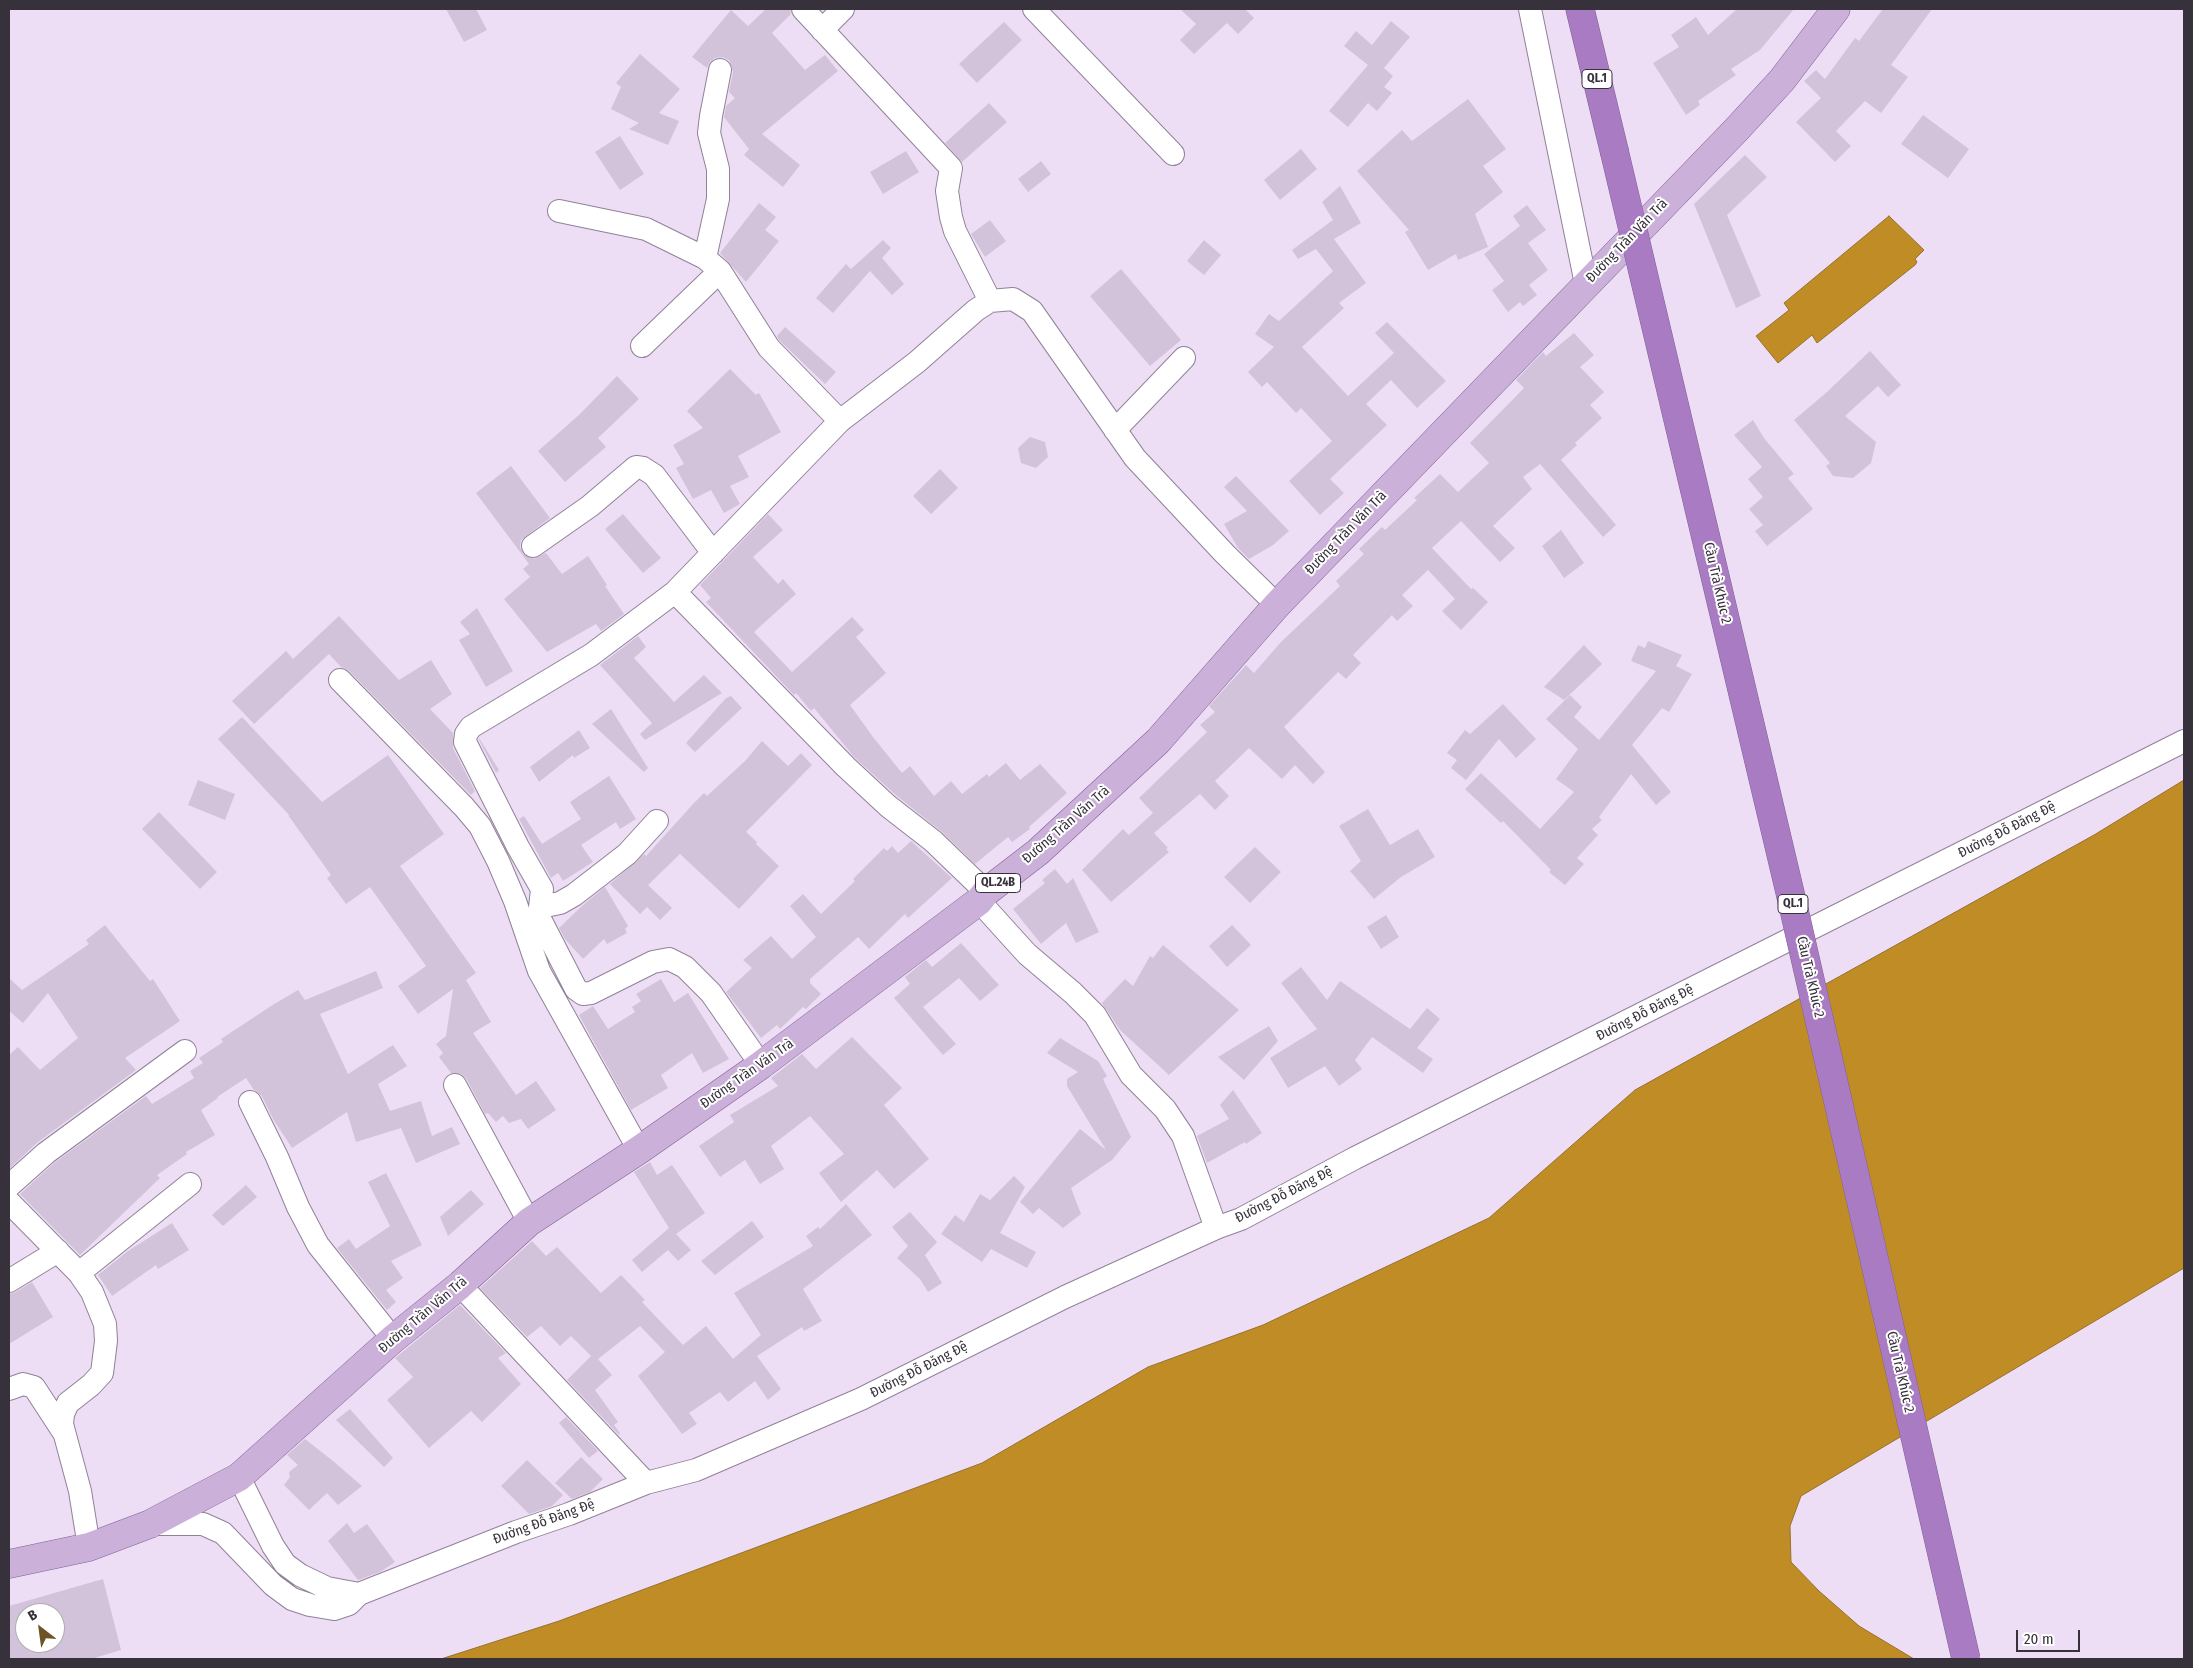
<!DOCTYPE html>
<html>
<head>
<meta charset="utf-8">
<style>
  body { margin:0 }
  #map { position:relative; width:2193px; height:1668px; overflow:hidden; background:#eddef6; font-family:"Fira Sans Condensed",sans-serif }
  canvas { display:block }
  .frame { position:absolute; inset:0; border:10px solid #37313b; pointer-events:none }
  .north { position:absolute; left:15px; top:1603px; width:50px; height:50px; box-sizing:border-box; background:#fff; border:1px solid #afadb1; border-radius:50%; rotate:330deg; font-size:14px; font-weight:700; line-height:20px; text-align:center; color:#37313b }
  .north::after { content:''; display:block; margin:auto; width:18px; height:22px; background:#6e5325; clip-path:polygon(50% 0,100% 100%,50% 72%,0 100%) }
  .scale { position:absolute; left:2016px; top:1630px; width:64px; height:22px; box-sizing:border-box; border:2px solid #37313b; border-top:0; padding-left:6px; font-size:15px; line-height:18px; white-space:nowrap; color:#37313b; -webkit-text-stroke:4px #fff; paint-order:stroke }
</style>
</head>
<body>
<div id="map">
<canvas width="2193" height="1668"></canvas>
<div class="frame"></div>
<div class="north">B</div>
<div class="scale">20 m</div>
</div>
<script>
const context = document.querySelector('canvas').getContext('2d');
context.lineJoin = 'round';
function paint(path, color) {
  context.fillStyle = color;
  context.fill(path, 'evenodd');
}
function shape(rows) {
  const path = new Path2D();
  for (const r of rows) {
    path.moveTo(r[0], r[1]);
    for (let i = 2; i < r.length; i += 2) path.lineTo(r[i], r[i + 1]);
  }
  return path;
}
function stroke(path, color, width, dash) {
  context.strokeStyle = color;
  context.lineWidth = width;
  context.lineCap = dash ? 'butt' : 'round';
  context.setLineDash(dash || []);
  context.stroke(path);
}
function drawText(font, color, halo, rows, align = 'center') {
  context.font = font + ' "Fira Sans Condensed",sans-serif';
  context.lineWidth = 4;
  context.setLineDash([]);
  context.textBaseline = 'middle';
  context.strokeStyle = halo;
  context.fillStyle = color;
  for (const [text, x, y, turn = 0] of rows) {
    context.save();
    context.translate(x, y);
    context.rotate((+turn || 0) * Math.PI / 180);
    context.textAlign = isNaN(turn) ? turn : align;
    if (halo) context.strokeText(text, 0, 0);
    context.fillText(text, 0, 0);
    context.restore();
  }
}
const water = shape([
  [1889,216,1924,250,1915,259,1917,262,1915,265,1817,343,1812,335,1778,363,1756,336,1789,310,1784,303,1889,216],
  [2184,780,2184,1268,1801,1496,1790,1526,1791,1562,1819,1591,1859,1626,1914,1659,441,1659,559,1621,982,1463,1148,1367,1263,1325,1489,1218,1635,1090,2094,835,2184,780]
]);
paint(water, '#c08c25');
stroke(water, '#97712c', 1);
paint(shape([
  [446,9,476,9,487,30,464,42],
  [766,9,790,9,791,14,772,33,805,70,825,55,838,71,762,134,800,165,783,187,744,155,749,149,724,117,726,106,735,98,729,92,733,72,729,60,722,57,715,58,710,62,707,68,692,57,731,10,748,26],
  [1180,9,1245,9,1254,18,1238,34,1227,23,1194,54,1180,40,1196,24],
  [1737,9,1794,9,1760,50,1731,69,1736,75,1698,101,1700,105,1686,115,1653,63,1679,47,1671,35,1696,17,1708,35],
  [1883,9,1932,9,1891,65,1908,77,1881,113,1865,101,1836,131,1851,146,1835,162,1796,122,1821,98,1804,81,1816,70,1825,79,1855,38,1859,41],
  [1391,21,1410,37,1384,68,1393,76,1384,87,1392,93,1377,111,1368,103,1348,127,1329,111,1368,65,1344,46,1356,31,1372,45],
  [1004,22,1022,40,977,83,959,64],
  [640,54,680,89,659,113,679,121,668,145,629,129,639,123,611,109,621,87,616,83],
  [1468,99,1506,149,1483,166,1503,192,1475,214,1488,247,1458,260,1456,254,1428,270,1405,232,1409,230,1357,171,1402,130,1412,141],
  [989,103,1007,122,962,162,945,143],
  [1923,115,1969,149,1948,178,1901,144],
  [620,136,644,174,620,190,595,152],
  [1301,149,1317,169,1280,200,1264,180],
  [906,151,919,172,883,194,870,172],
  [1745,155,1767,177,1727,215,1761,296,1736,308,1694,204],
  [1041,161,1051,174,1028,192,1018,179],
  [1340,186,1361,223,1334,239,1366,283,1339,303,1344,308,1302,347,1348,396,1394,353,1375,333,1387,322,1446,381,1417,408,1391,380,1366,404,1387,425,1330,479,1344,493,1320,515,1289,481,1332,441,1301,408,1296,413,1267,382,1262,387,1248,372,1274,347,1255,334,1269,314,1279,321,1333,271,1316,249,1298,259,1292,250,1333,220,1322,202],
  [759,203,776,217,765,230,779,241,746,282,720,253],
  [1527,205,1546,230,1528,243,1548,270,1529,285,1537,295,1523,306,1520,302,1508,312,1492,290,1504,281,1484,254,1520,226,1513,216],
  [990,220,1006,241,985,257,971,234],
  [883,240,891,248,882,258,904,284,892,295,870,271,833,313,816,298,846,264,851,269],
  [1204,240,1221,255,1204,275,1187,261],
  [1121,269,1181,340,1150,366,1090,296],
  [785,327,836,372,825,384,779,340,777,336],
  [1574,333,1594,355,1580,367,1604,392,1590,405,1602,418,1575,443,1577,445,1561,460,1616,525,1603,537,1540,464,1523,477,1532,489,1493,526,1515,548,1500,562,1461,521,1432,548,1471,589,1473,588,1488,602,1461,630,1442,611,1455,599,1428,570,1402,595,1413,606,1397,621,1392,615,1353,655,1361,663,1346,679,1338,672,1284,727,1325,772,1313,784,1295,765,1282,779,1249,748,1215,781,1229,796,1215,810,1200,794,1154,833,1168,848,1166,849,1169,852,1111,902,1082,870,1123,829,1129,835,1153,813,1139,798,1207,732,1200,725,1215,712,1209,706,1246,665,1254,673,1281,642,1340,586,1336,581,1364,554,1359,549,1382,527,1385,530,1417,500,1414,498,1440,474,1458,492,1489,463,1470,443,1524,388,1516,380,1543,352,1546,356],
  [1870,351,1901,385,1888,397,1878,386,1845,416,1876,442,1871,463,1853,478,1833,476,1826,466,1830,463,1794,420,1827,392],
  [730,369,756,395,759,393,781,432,738,456,749,477,730,486,740,504,724,513,711,490,693,499,676,468,684,464,673,445,703,428,687,411],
  [617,376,639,399,598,438,606,447,565,482,538,451,579,415],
  [1753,420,1764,438,1794,474,1788,478,1813,509,1767,546,1755,531,1763,525,1749,509,1763,497,1748,479,1762,467,1734,435],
  [1030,437,1045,442,1048,457,1036,468,1021,463,1018,448],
  [511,466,550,518,521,540,520,547,523,554,534,559,546,553,562,574,588,556,607,585,605,586,624,614,601,631,596,624,547,652,504,599,530,577,523,569,529,564,476,493],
  [940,469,958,488,931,514,913,496],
  [1236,476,1289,531,1273,545,1249,559,1238,548,1224,524,1247,511,1224,487],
  [623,514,661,558,643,573,605,529],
  [768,514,783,530,753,557,778,584,783,579,796,594,754,632,792,672,852,617,864,630,856,637,886,673,850,705,873,737,902,773,910,766,934,796,951,781,962,794,987,774,989,777,1006,763,1020,780,1040,764,1067,793,1029,827,1030,829,1012,842,1008,837,975,864,942,832,897,796,855,758,814,708,811,711,796,693,794,695,706,602,711,598,700,585],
  [1561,530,1584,563,1564,578,1542,546],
  [477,608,513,671,486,687,459,640,470,634,460,622],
  [339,616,399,680,431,660,452,694,430,709,453,733,453,748,475,791,471,795,349,671,341,667,329,654,254,724,232,701,286,651,293,659],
  [638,636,646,647,634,658,674,702,704,675,722,693,645,740,640,734,652,723,600,665],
  [1648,641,1682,655,1676,666,1692,674,1669,712,1662,708,1632,745,1671,792,1656,805,1631,774,1599,817,1602,820,1592,829,1598,835,1577,858,1584,864,1565,885,1549,872,1551,870,1503,821,1501,823,1465,789,1481,773,1540,829,1574,792,1556,779,1578,749,1546,719,1570,695,1582,707,1574,717,1599,740,1656,671,1631,661,1638,645,1645,648],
  [1584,645,1602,664,1564,700,1544,687],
  [731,696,742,708,695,752,686,743,726,698],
  [1503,704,1536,739,1516,758,1499,739,1466,780,1451,768,1457,760,1447,753,1465,730,1470,734],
  [611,709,648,768,644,772,592,724],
  [242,717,322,802,388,755,444,834,400,866,476,973,466,980,491,1022,473,1033,516,1095,536,1081,556,1110,528,1129,521,1119,509,1123,503,1116,496,1122,488,1113,485,1114,466,1078,461,1074,451,1073,439,1057,443,1053,436,1044,446,1036,453,989,418,1014,398,986,426,966,370,887,346,904,327,878,331,875,288,815,290,816,218,739],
  [579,730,590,748,574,758,573,755,539,782,530,767],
  [479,738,499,770,496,773,479,740],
  [762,741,788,766,801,753,812,765,746,832,757,842,756,844,779,866,739,909,680,854,648,885,672,908,660,920,647,907,640,914,610,884,644,854,646,856,694,803,704,793,707,796,745,761],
  [609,776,636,819,620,829,616,822,581,845,593,862,563,881,558,873,551,878,519,819,524,816,542,844,581,819,570,802],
  [198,780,235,794,225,820,188,805],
  [1368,809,1390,845,1418,829,1435,857,1401,877,1374,899,1350,871,1361,861,1339,826],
  [159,812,217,872,200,889,142,829],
  [911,841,952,878,908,918,905,914,869,949,858,937,810,979,810,983,821,994,806,1009,803,1007,780,1029,777,1025,761,1038,726,992,752,968,743,960,771,936,792,959,816,937,790,906,803,894,821,914,855,881,853,879,884,848,887,851,892,846,898,853],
  [1255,847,1281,872,1250,903,1224,877],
  [1055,869,1067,884,1073,878,1099,932,1076,943,1066,923,1041,944,1013,909,1045,883,1042,880],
  [605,887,628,926,625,929,627,933,607,944,604,939,583,959,565,939,559,928,583,905],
  [1386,915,1399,937,1381,949,1367,927],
  [105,925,150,981,153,979,180,1021,125,1058,136,1070,132,1073,38,1142,9,1169,9,1055,18,1047,40,1070,78,1038,48,993,23,1023,9,1011,9,978,22,990,89,944,86,940],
  [1232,925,1251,945,1227,967,1209,946],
  [961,943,999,985,980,1001,959,978,923,1007,956,1044,943,1055,894,998,910,984,905,977,926,960,932,967],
  [1163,945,1239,1010,1169,1075,1120,1030,1102,1003,1125,979,1133,986,1150,956,1153,958],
  [1301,967,1327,1000,1340,981,1410,1029,1427,1008,1440,1019,1417,1048,1433,1059,1423,1073,1372,1037,1355,1060,1362,1069,1339,1086,1325,1066,1288,1088,1270,1058,1317,1029,1281,983],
  [376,971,383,988,320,1014,348,1074,393,1045,407,1066,378,1084,390,1111,421,1101,432,1136,452,1127,460,1144,416,1163,401,1128,356,1142,347,1112,292,1148,273,1119,262,1096,254,1090,246,1078,217,1097,218,1098,201,1110,215,1135,186,1152,187,1154,157,1175,160,1178,80,1255,20,1194,54,1163,146,1096,152,1104,194,1078,190,1071,203,1063,199,1058,223,1042,221,1039,271,1006,298,990,305,1000],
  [661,979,674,1002,688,993,729,1059,703,1073,692,1053,661,1075,668,1088,631,1110,579,1015,593,1006,608,1029,635,1012,632,1007,641,1001,636,994],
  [1269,1026,1278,1041,1244,1080,1218,1057],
  [852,1037,902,1088,884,1105,929,1159,894,1189,877,1170,841,1202,819,1173,844,1154,810,1116,771,1146,784,1169,760,1184,745,1160,720,1177,699,1146,734,1122,730,1115,778,1086,771,1078,802,1054,816,1069],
  [1060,1038,1098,1061,1107,1076,1103,1079,1131,1137,1112,1160,1071,1188,1081,1214,1063,1228,1039,1208,1033,1214,1020,1202,1080,1129,1106,1150,1067,1086,1067,1079,1078,1072,1047,1053],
  [1233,1090,1262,1133,1246,1144,1245,1142,1207,1163,1197,1136,1229,1119,1220,1105],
  [650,1162,657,1175,672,1165,705,1213,676,1234,691,1250,678,1261,668,1250,642,1272,632,1260,669,1228,634,1172],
  [386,1173,422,1245,391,1261,403,1278,386,1290,396,1302,387,1310,337,1248,349,1239,356,1249,390,1226,368,1182],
  [1014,1176,1025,1187,1000,1233,1036,1252,1027,1268,991,1249,982,1262,941,1234,955,1215,964,1222,980,1194,990,1200],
  [246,1185,257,1197,223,1226,212,1215],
  [471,1190,484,1204,448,1236,440,1217],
  [846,1204,872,1235,803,1289,822,1321,804,1331,802,1327,757,1356,781,1389,768,1400,755,1381,728,1402,720,1392,689,1413,697,1424,682,1434,638,1376,665,1352,640,1326,598,1359,612,1375,595,1390,618,1422,614,1425,620,1433,619,1435,567,1380,591,1356,571,1336,560,1346,541,1326,527,1337,480,1288,532,1241,546,1256,557,1247,601,1293,621,1275,645,1300,642,1302,683,1345,706,1326,733,1359,761,1335,734,1293,813,1246,806,1236,818,1227,820,1229],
  [910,1212,937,1242,925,1255,942,1283,928,1292,920,1279,897,1258,908,1246,892,1227],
  [752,1221,764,1237,715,1275,701,1261],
  [172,1223,189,1250,158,1269,156,1265,112,1296,98,1275,128,1251],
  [32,1282,53,1317,9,1344,9,1294,16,1292],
  [460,1305,506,1353,498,1358,521,1384,482,1422,471,1411,429,1448,387,1400,413,1377,395,1358],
  [350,1409,393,1458,384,1467,336,1420],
  [566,1417,598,1451,589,1458,559,1423],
  [305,1439,333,1461,362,1486,338,1505,327,1493,309,1510,284,1485,290,1477,289,1472,298,1465,287,1455],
  [581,1457,603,1479,590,1492,572,1499,555,1483],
  [527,1460,563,1495,552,1506,529,1514,501,1486],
  [347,1523,354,1533,367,1524,395,1562,380,1572,358,1580,328,1541],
  [103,1579,121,1650,91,1659,9,1659,9,1606],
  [25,1613,55,1613,55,1643,25,1643]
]), '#d2c3db');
const minor = shape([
  [803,9,951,168,947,191,951,217,955,231,990,301],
  [1034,9,1173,154],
  [1530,9,1586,284],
  [822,30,843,9],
  [559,211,646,229,705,258,720,271,769,348,840,421],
  [705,258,718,199,718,169,709,133,711,116,720,70],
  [642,346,720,271],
  [1115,430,1184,358],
  [533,546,590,506,636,467,643,468,654,475,713,553],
  [675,592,846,767,888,806,933,841,986,892],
  [340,680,464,807,480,826,498,861,515,901,539,971,639,1150],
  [979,901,1027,954,1073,993,1095,1015,1131,1075,1165,1109,1183,1136,1216,1228],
  [540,907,560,903,574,895,627,854,657,821],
  [761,1065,711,993,685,967,669,959,653,962,591,993,583,994,576,989,539,917,542,889,518,847,465,742,466,734,471,727,591,655,675,592,840,421,917,362,976,310,990,301,1013,299,1032,311,1135,458,1225,554,1277,605],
  [455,1085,529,1222],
  [250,1102,277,1157,298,1207,318,1245,393,1339],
  [9,1186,46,1153,185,1051],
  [9,1202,79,1273,92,1292,105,1324,106,1341,102,1373,91,1385,68,1403,63,1414,62,1424,80,1491,89,1547],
  [79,1273,190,1184],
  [9,1281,58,1251],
  [460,1285,646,1483],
  [9,1389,23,1384,34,1387,64,1433],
  [239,1477,273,1546,285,1564,300,1575,327,1588,359,1594],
  [153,1524,203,1524,223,1533,273,1585,292,1599,310,1605,334,1609,349,1604,359,1594,516,1532,569,1514,646,1483,696,1470,861,1399,1065,1297,1216,1228,1241,1219,1355,1158,2184,741]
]);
const major = shape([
  [9,1564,89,1547,150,1524,239,1477,393,1339,460,1285,529,1222,639,1150,761,1065,979,901,986,892,1038,852,1158,741,1277,605,1737,129,1782,80,1836,9]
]);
const highway = shape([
  [1580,9,1614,150]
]);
stroke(minor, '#908298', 24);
stroke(major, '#806193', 29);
stroke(highway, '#806193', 29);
stroke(minor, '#fff', 22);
stroke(major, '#cbb0da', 28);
stroke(highway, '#a87bc2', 28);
const highwayBridge = shape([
  [1614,150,1792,901,1966,1659]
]);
stroke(highwayBridge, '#806193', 29, []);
stroke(highwayBridge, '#a87bc2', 28);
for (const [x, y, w] of [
  [1597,79,30],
  [998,883,45],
  [1793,904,30]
]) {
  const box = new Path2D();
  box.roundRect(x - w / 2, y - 9.5, w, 19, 4);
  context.fillStyle = '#fff';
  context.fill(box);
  stroke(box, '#37313b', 1);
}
drawText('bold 12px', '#37313b', null, [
  ["QL.1",1597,79],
  ["QL.24B",998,883],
  ["QL.1",1793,904]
]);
drawText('14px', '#37313b', '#fff', [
  ["Đường Trần Văn Trà",1627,241,-46],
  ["Đường Trần Văn Trà",1346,533,-46],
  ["Cầu Trà Khúc 2",1717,583,77],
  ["Đường Trần Văn Trà",1066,825,-41],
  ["Đường Đỗ Đăng Đệ",2007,830,-27],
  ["Cầu Trà Khúc 2",1810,977,77],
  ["Đường Đỗ Đăng Đệ",1645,1013,-27],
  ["Đường Trần Văn Trà",747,1074,-35],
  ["Đường Đỗ Đăng Đệ",1284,1195,-27],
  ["Đường Trần Văn Trà",423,1315,-40],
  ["Đường Đỗ Đăng Đệ",919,1370,-27],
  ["Cầu Trà Khúc 2",1900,1372,77],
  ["Đường Đỗ Đăng Đệ",544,1522,-20]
]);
</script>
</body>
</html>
